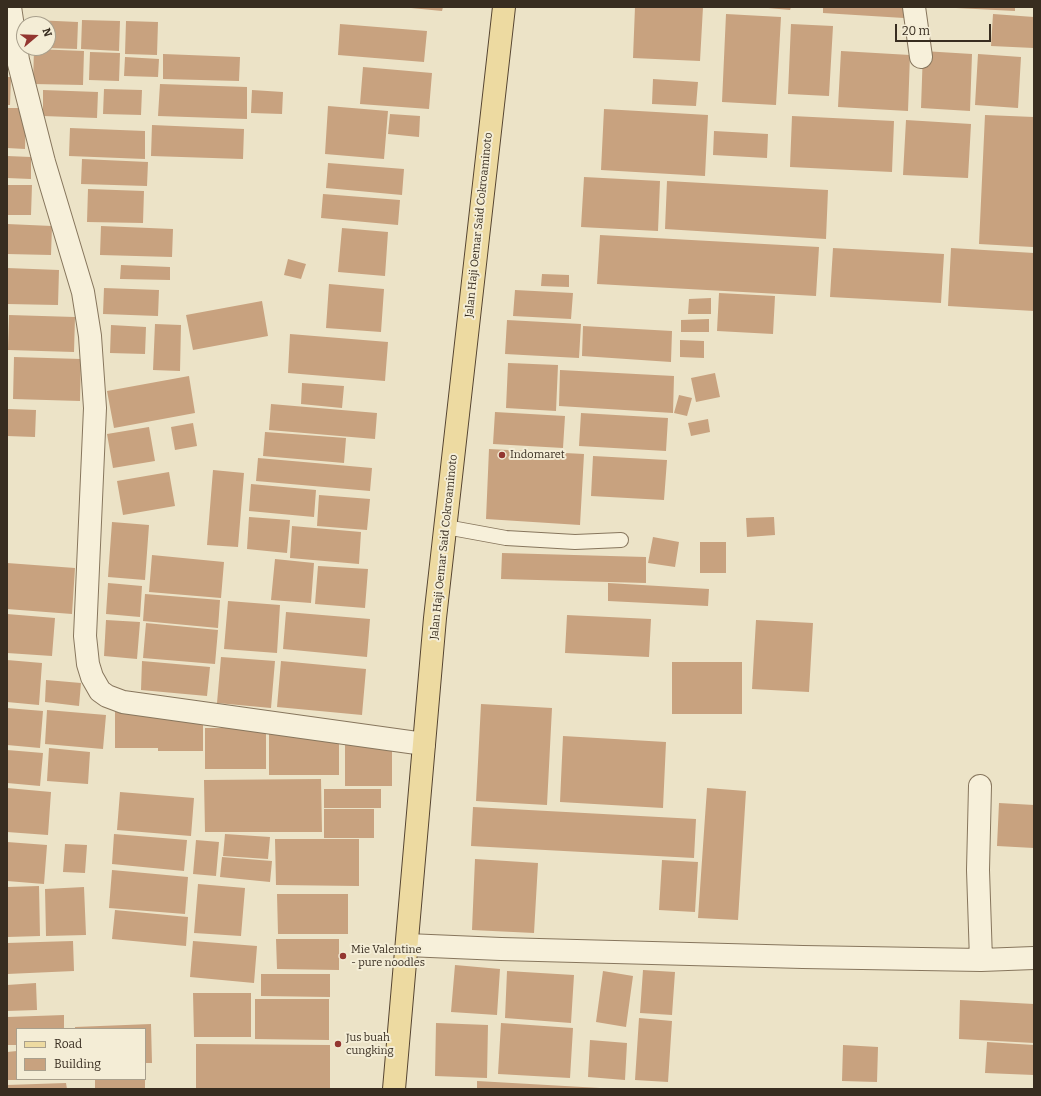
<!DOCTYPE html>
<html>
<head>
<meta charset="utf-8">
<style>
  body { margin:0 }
  #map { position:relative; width:1041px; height:1096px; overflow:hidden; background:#ece3c7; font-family:Bitter,serif }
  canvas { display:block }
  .frame { position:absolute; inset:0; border:8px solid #382d20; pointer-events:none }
  .legend { position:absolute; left:16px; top:1028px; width:130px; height:52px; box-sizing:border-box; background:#f4edd6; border:1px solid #a9a08d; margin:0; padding:5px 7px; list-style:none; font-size:12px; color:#382d20 }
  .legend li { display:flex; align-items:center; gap:8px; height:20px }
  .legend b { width:20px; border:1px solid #a9a08d }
  .north { position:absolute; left:16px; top:16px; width:40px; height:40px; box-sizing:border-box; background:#f4edd6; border:1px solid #a9a08d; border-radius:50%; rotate:71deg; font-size:11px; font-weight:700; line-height:16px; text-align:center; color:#382d20 }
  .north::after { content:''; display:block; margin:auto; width:14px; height:18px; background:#933630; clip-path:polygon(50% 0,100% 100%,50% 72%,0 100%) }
  .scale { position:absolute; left:895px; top:24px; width:96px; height:18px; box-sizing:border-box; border:2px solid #382d20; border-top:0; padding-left:5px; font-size:12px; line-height:14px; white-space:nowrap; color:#382d20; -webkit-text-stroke:3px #f4edd6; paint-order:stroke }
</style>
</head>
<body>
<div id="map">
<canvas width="1041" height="1096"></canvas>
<div class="frame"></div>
<ul class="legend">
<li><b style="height:5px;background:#eddaa1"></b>Road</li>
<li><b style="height:11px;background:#c8a27f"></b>Building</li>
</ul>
<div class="north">N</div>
<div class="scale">20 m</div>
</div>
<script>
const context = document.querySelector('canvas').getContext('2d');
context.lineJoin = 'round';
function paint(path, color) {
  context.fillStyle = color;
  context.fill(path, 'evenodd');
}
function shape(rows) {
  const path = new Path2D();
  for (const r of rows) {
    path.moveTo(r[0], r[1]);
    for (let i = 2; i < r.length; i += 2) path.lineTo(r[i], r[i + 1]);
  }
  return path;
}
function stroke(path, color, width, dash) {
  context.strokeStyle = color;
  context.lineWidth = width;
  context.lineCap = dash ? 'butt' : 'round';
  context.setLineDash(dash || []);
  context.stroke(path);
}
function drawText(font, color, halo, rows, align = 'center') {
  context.font = font + ' Bitter,serif';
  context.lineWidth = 4;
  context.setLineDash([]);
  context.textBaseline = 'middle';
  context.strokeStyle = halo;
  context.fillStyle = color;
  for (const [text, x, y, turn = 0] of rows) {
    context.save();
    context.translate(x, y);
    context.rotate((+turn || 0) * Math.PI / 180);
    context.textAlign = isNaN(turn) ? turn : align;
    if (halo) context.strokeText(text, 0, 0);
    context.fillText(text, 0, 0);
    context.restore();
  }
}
paint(shape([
  [411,7,443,7,442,11,411,8],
  [635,7,703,7,700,61,633,58],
  [768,7,791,7,790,10,768,8],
  [823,7,904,7,904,18,823,13],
  [956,7,1015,7,1015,11,956,8],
  [726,14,781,17,776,105,722,102],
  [993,14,1034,17,1034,48,991,46],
  [34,20,78,22,77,49,48,48,48,24,34,24],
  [82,20,120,21,119,51,81,49],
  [126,21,158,22,157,55,125,54],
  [340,24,427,31,424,62,338,55],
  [791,24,833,26,829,96,788,94],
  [34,49,84,51,83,85,33,84],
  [841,51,910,55,908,111,838,107],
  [923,51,972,54,970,111,921,108],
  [90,52,120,53,119,81,89,80],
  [163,54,240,57,239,81,163,79],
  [978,54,1021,57,1018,108,975,105],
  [125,57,159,59,158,77,124,76],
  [363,67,432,73,429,109,360,104],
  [7,77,11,77,10,105,7,105],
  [653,79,698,82,696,106,652,104],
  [160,84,247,87,247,119,158,116],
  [104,89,142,90,141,115,103,114],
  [43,90,98,92,97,118,43,116],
  [252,90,283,92,282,114,251,113],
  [328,106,388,111,384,159,325,154],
  [7,108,26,108,25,149,7,148],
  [604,109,708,115,705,176,601,170],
  [390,114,420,116,419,137,388,134],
  [985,115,1034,117,1034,222,1033,247,979,244],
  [792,116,894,121,892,172,790,167],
  [906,120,971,124,968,178,903,175],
  [152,125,244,129,243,159,151,156],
  [70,128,145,131,145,159,69,156],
  [714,131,768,134,767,158,713,155],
  [7,156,31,157,31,179,7,178],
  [82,159,148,162,147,186,81,184],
  [328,163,404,169,402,195,326,188],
  [584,177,660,181,658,231,581,227],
  [667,181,828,190,826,239,665,229],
  [7,185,32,185,31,215,7,215],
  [88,189,144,191,143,223,87,222],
  [323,194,400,200,398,225,321,218],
  [7,224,52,226,51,255,7,254],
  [101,226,173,229,172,257,100,255],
  [342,228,388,232,385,276,338,272],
  [600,235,819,247,816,296,597,284],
  [833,248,944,254,941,303,830,297],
  [951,248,1034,253,1034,311,948,306],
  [288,259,306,264,301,279,284,275],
  [121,265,170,267,170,280,120,279],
  [7,268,59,270,58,305,7,304],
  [542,274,569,275,569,287,541,286],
  [329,284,384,289,381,332,326,328],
  [104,288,159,290,158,316,103,314],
  [515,290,573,293,571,319,513,316],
  [719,293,775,296,773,334,717,331],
  [711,298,711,314,688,314,689,299],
  [262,301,268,336,193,350,186,315],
  [9,315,75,317,74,352,8,350],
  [709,319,709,332,681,332,681,320],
  [507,320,581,324,579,358,505,354],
  [155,324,181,325,180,371,153,370],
  [111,325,146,327,145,354,110,353],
  [583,326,672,331,671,362,582,356],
  [290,334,388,342,385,381,288,373],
  [680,340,704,341,704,358,680,357],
  [14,357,81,359,80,401,13,399],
  [508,363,558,365,556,411,506,408],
  [560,370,674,376,673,413,559,406],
  [715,373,720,397,696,402,691,378],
  [189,376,195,413,114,428,107,391],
  [302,383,344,386,342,408,301,404],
  [679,395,692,398,687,416,674,413],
  [271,404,377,413,375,439,269,430],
  [7,409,36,410,35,437,7,436],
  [495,412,565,416,563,448,493,444],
  [581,413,668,418,666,451,579,446],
  [708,419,710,432,691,436,688,423],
  [193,423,197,446,175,450,171,427],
  [149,427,155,461,113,468,107,434],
  [265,432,346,438,344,463,263,456],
  [489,449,584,454,580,525,486,519],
  [593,456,667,460,664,500,591,496],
  [258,458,372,468,370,491,256,481],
  [213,470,244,473,238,547,207,545],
  [169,472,175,506,123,515,117,481],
  [251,484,316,490,314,517,249,511],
  [319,495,370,499,367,530,317,526],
  [249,517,290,520,287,553,247,549],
  [774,517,775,535,747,537,746,518],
  [112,522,149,525,145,580,108,577],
  [292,526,361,532,359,564,290,558],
  [653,537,679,542,675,567,648,563],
  [700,542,726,542,726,573,700,573],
  [502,553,646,557,646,583,501,579],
  [152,555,224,562,221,598,149,592],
  [275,559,314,563,311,603,271,600],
  [7,563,75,568,72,614,7,609],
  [318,566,368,569,365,608,315,604],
  [108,583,142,586,140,617,106,614],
  [608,583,709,589,708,606,608,601],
  [145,594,220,600,218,628,143,621],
  [228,601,280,605,277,653,224,649],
  [286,612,370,619,367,657,283,649],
  [7,614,55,618,52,656,7,653],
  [567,615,651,619,649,657,565,653],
  [106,620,140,622,137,659,104,656],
  [756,620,813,623,809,692,752,689],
  [146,623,218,630,215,664,143,658],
  [221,657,275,661,271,708,217,703],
  [7,660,42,663,39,705,7,702],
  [142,661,210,667,207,696,141,690],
  [281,661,366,669,362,715,277,707],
  [672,662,742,662,742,714,672,714],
  [46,680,81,683,79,706,45,702],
  [481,704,552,708,547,805,476,801],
  [7,708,43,711,40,748,7,745],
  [47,710,106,715,103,749,45,744],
  [115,712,158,712,158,722,158,716,203,716,203,751,158,751,158,748,115,748],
  [205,728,266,728,266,769,205,769],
  [269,734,339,734,339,775,269,775],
  [563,736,666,742,663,808,560,802],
  [345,745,392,745,392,786,345,786],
  [49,748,90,752,88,784,47,781],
  [7,750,43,753,40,786,7,783],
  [321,779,322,832,205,832,204,780],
  [7,788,51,792,48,835,7,832],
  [707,788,746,791,738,920,698,918],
  [324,789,381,789,381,808,324,808],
  [120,792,194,798,191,836,117,830],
  [999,803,1034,805,1034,848,997,846],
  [473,807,696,819,694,858,471,846],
  [324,809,374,809,374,838,324,838],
  [114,834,187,840,184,871,112,864],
  [225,834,270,837,268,859,223,856],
  [275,839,359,839,359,886,276,885],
  [196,840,219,842,216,876,193,874],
  [7,842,47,845,44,884,7,881],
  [65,844,87,845,85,873,63,872],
  [222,857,272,861,270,882,220,877],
  [475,859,538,863,534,933,472,930],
  [662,860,698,862,695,912,659,910],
  [112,870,188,877,185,914,109,908],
  [198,884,245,888,241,936,194,933],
  [39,886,40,936,7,937,7,887],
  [84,887,86,935,46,936,45,889],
  [277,894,348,894,348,934,278,934],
  [115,910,188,917,186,946,112,939],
  [276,939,339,939,339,970,277,969],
  [73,941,74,971,7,974,7,943],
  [193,941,257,946,254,983,190,977],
  [455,965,500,969,497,1015,451,1012],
  [643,970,675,972,672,1015,640,1013],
  [507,971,574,975,571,1023,505,1018],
  [603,971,633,976,626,1027,596,1022],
  [261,974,330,974,330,997,261,996],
  [36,983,37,1010,7,1011,7,985],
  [193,993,251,993,251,1037,194,1037],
  [255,999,329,999,329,1040,255,1039],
  [960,1000,1034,1004,1034,1043,959,1039],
  [64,1015,64,1029,17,1029,17,1045,7,1045,7,1017],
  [639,1018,672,1021,668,1082,635,1080],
  [436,1023,488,1025,487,1078,435,1076],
  [501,1023,573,1028,570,1078,498,1074],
  [151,1024,152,1063,145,1063,145,1029,75,1029,75,1027],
  [590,1040,627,1043,625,1080,588,1077],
  [987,1042,1034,1045,1034,1075,985,1073],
  [196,1044,330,1045,330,1089,196,1089],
  [843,1045,878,1047,877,1082,842,1081],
  [17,1051,17,1080,7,1080,7,1052],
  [95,1079,145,1079,145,1089,95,1089],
  [477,1081,600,1088,600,1089,477,1089],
  [66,1083,67,1089,7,1089,7,1085]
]), '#c8a27f');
const service = shape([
  [446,527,506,538,575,542,621,540]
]);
const minor = shape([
  [10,7,18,60,44,162,83,292,90,336,95,408,85,636,88,664,92,677,100,691,107,696,123,702,424,744],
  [914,7,921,57],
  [980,786,978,870,981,960],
  [407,945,501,949,803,957,981,960,1034,958]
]);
const primary = shape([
  [394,1089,435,618,504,7]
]);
stroke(service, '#87765d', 16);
stroke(minor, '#87765d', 24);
stroke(primary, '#554431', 24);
stroke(service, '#f7f0da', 14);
stroke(minor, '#f7f0da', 22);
stroke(primary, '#eddaa1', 22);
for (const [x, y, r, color] of [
  [502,455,4,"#933630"],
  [343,956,4,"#933630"],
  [338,1044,4,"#933630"]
]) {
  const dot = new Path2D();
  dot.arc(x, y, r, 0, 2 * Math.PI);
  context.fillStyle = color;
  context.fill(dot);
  stroke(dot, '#f4edd6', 1.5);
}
drawText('11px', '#382d20', '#f4edd6', [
  ["Jalan Haji Oemar Said Cokroaminoto",479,225,-84],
  ["Jalan Haji Oemar Said Cokroaminoto",444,547,-84]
]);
drawText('11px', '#382d20', '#f4edd6', [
  ["Indomaret",510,455],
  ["Mie Valentine",351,950],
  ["- pure noodles",351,963],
  ["Jus buah",346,1038],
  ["cungking",346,1051]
], 'left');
</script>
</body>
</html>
